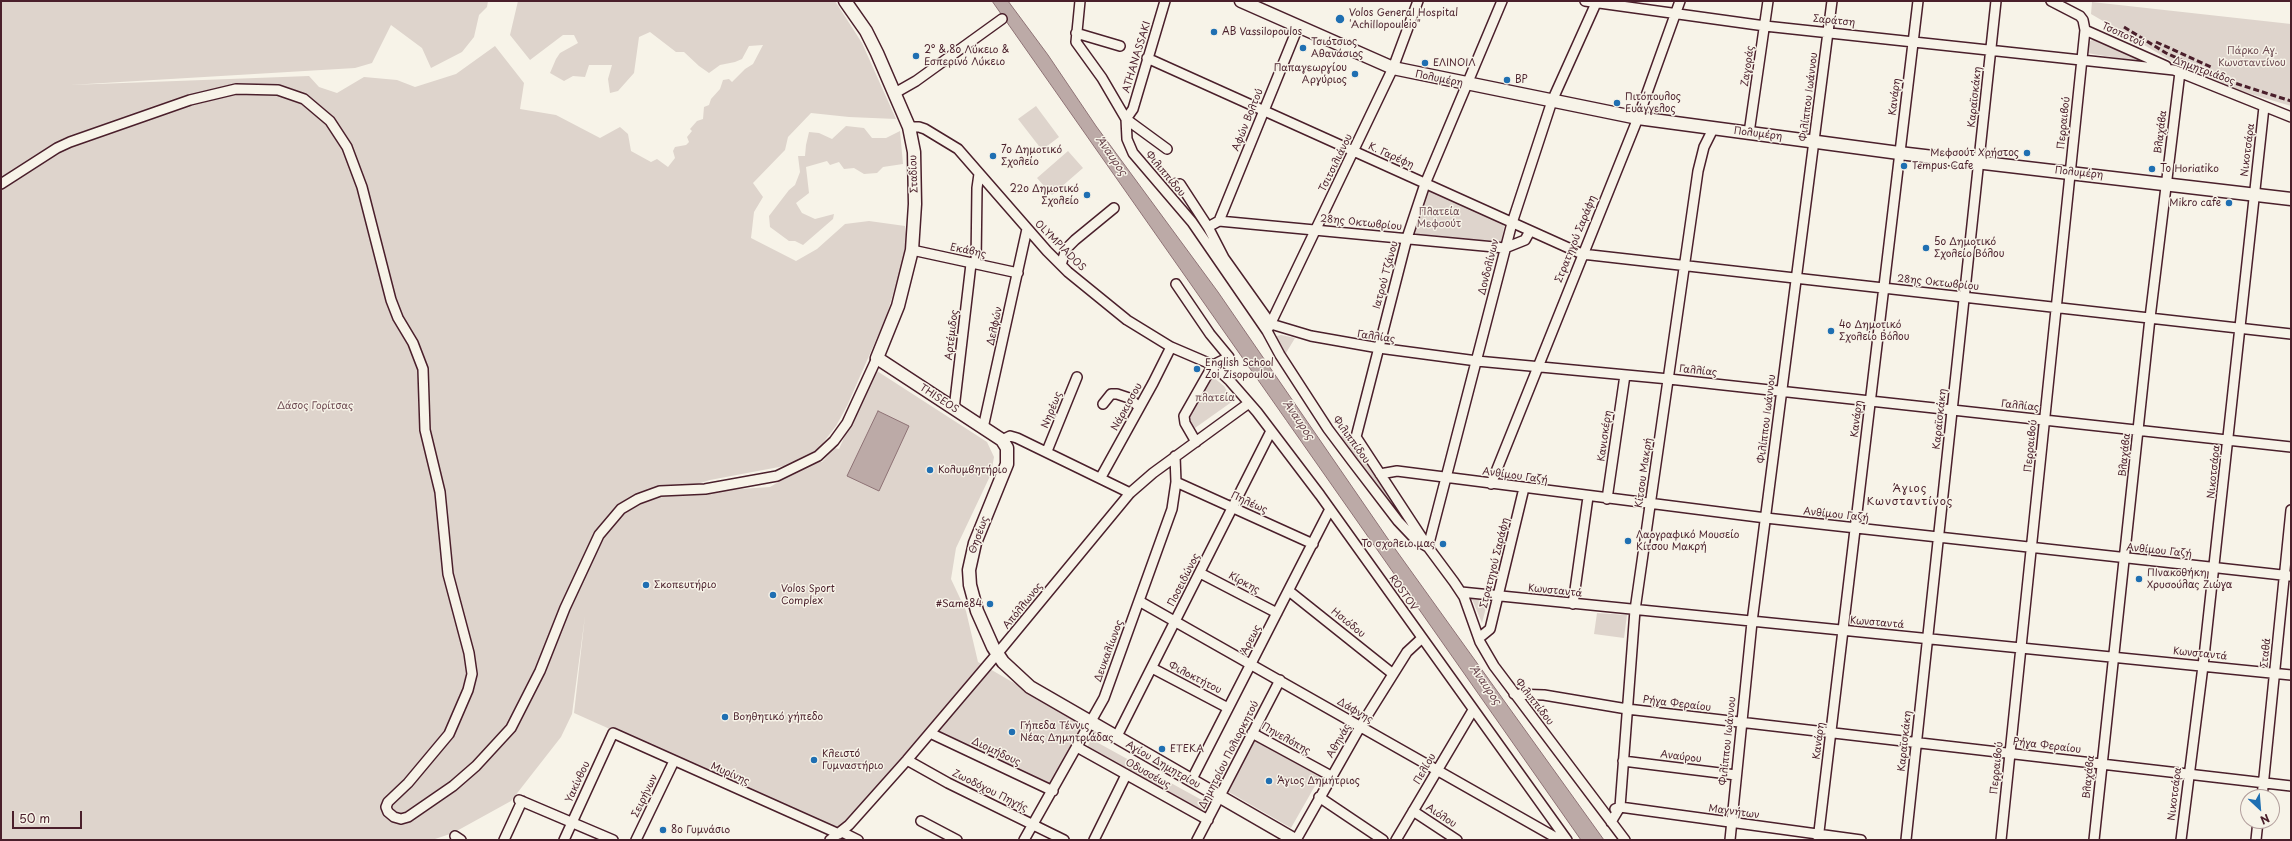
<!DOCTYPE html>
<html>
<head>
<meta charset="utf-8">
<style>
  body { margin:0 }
  #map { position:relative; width:2292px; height:841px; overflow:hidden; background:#f7f3e8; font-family:"Playpen Sans",sans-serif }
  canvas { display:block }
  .frame { position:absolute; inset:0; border:2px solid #4a1f2b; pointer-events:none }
  .north { position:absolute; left:2240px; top:789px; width:40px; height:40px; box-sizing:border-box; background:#f7f3e8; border:1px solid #b29e9c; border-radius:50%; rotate:154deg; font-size:11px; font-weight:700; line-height:16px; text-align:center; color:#4a1f2b }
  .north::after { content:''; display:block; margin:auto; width:14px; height:18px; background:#1f6fb2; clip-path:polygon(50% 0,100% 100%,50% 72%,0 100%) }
  .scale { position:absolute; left:12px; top:811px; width:70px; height:18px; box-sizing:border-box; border:2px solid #4a1f2b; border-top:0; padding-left:5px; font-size:12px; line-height:14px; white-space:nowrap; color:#4a1f2b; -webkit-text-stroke:3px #f7f3e8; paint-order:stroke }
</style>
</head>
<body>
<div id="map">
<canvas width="2292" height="841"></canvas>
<div class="frame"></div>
<div class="north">N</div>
<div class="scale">50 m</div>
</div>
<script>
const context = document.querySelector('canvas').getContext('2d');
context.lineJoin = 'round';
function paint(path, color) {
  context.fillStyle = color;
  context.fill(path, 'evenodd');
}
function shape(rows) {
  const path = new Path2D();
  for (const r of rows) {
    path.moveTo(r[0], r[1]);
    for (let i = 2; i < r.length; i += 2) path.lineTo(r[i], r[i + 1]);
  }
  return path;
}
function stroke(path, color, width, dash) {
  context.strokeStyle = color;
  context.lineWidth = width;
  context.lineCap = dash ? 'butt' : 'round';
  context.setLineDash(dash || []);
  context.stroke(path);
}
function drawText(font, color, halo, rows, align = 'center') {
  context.font = font + ' "Playpen Sans",sans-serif';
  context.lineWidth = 3;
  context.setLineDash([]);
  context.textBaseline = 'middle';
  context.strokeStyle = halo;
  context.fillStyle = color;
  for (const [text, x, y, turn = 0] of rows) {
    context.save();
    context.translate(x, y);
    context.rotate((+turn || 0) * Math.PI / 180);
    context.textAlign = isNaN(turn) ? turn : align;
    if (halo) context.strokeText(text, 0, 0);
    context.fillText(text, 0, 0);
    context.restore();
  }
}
paint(shape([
  [1,1,488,1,487,7,479,15,474,37,462,52,431,68,422,48,391,25,372,63,355,68,70,85,309,76,319,87,337,93,364,77,397,80,415,87,456,74,495,46,524,83,520,109,556,115,600,138,620,127,628,134,631,151,651,162,657,159,668,167,675,158,673,151,675,147,686,145,689,142,687,137,692,131,690,129,697,121,703,119,704,107,709,105,711,99,720,89,723,80,729,79,732,82,745,69,753,64,763,45,749,46,742,59,735,62,720,65,709,73,699,66,684,52,676,52,650,32,639,37,634,73,618,91,610,93,608,79,612,65,589,65,585,77,573,76,564,81,550,73,556,59,560,53,578,43,574,35,563,35,530,60,510,35,518,1,835,1,862,43,896,119,849,117,811,113,788,137,785,150,753,183,763,197,754,212,751,238,796,261,817,249,845,224,869,221,905,226,907,241,902,265,886,317,847,406,836,426,819,448,795,464,710,480,691,486,641,494,628,511,651,495,770,487,816,460,822,462,835,448,839,449,873,372,877,371,987,442,994,457,991,474,956,548,951,579,966,611,978,662,1084,724,1050,787,927,728,838,831,574,713,585,616,572,714,561,737,511,801,453,833,432,840,1,840],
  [2092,2,2291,24,2291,106,2224,86,2180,66,2091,14],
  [2095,38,2139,59,2135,61,2087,53,2089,42],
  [1036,106,1059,137,1042,150,1018,119],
  [846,126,864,128,872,138,886,138,900,131,903,164,883,167,877,173,864,174,854,168,844,169,839,162,830,165,827,161,806,167,809,193,796,203,802,213,815,219,834,214,833,219,803,245,795,241,789,241,770,227,769,216,789,190,795,185,800,172,798,156,805,156,806,145,809,132,819,133,832,139],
  [1068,151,1083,168,1052,195,1037,178],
  [1429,191,1503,224,1504,227,1501,244,1499,245,1417,234,1414,231,1426,193],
  [1281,335,1295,338,1286,353,1277,340,1277,336],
  [1213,377,1224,386,1233,401,1195,428,1188,416],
  [1345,435,1418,535,1398,514,1340,437],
  [1473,597,1488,600,1482,623,1472,599],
  [1597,613,1627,615,1624,638,1594,634],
  [1091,739,1209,804,1204,813,1087,748],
  [1254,740,1320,777,1291,828,1227,791]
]), '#ded4cc');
const water = shape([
  [992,1,1008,1,1048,55,1096,126,1218,292,1388,539,1604,840,1581,840,992,1],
  [878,411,909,426,879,491,847,476,878,411]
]);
paint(water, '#bcaaa7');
stroke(water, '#8e7275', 1);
const minor = shape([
  [1080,1,1076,42,1102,78,1126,119,1127,139,1133,153,1192,222,1267,331,1280,355,1328,429,1352,461,1398,521,1416,540,1428,547,1454,582,1464,597,1480,642,1494,666,1625,840],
  [1165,1,1133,109,1126,119,1167,149],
  [1585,1,1765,26,2174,70,2291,117],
  [2085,30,2166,66],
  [1076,33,1120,46],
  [1147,58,1582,254,2291,334],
  [895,93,916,81,1002,19],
  [909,127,919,127,925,129,958,149,1047,251,1068,272,1127,320,1171,347,1213,365,1230,381,1257,412,1320,495,1567,840],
  [1749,133,1768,1],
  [1,184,57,148,70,142,190,100,236,89,278,90,304,99,330,121,347,147,362,187,391,300,398,318,413,343,423,369,425,430,440,492,448,574,469,653,472,674,468,690,449,734,408,783,388,802,386,807,388,812,394,817,401,819,408,817,453,786,476,766,511,728,540,671,565,608,599,535,621,509,638,499,660,491,705,489,777,476,818,456,834,441,847,423,877,358],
  [1180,184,1208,227,1224,258,1271,324,1311,336,1379,348,1477,361,1669,379,2291,447],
  [1219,221,1298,27],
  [1208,227,1219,221,1505,248,1525,240,1530,231],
  [912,250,1018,273],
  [976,264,977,188,979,174],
  [1061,265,1066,249,1075,240,1114,208],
  [1176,284,1210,334,1229,357,1213,365,1184,416,1185,423,1196,442],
  [1269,327,1393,68,1418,1],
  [1103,404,1111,394,1117,394,1129,398,1139,407],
  [954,409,971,264],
  [983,428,1027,229],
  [1002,440,1010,436,1017,438,1130,493],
  [1047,451,1077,377],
  [1380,474,1397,471,1766,518,2291,576],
  [1101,477,1153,383,1171,347],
  [1176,482,1313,544],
  [1491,484,1638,118,1680,1],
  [1607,499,1625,375],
  [1428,547,1356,437,1407,238,1425,184,1502,1],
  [1428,547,1512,223,1552,101,1597,1],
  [1200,573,1277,613],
  [1289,591,1393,674],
  [1461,592,2291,675],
  [1139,601,1560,840],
  [1573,604,1588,497],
  [1479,638,1490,629,1524,488],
  [1152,668,1228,708],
  [1514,694,1544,695,1627,709,2291,786],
  [930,733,1053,791],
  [1252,733,1331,776],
  [1116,738,1271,431],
  [1077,747,1208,820],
  [907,760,948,783,1064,840],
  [1623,761,1736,775],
  [1191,781,1330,509],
  [1319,797,1383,840],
  [2262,797,2291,510],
  [519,800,613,840],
  [1615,809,1620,807,1861,840],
  [1413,811,1457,840],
  [921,821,957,840],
  [1611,822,1620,807,1635,610,1698,171,1704,147,1713,129],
  [842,832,858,840],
  [455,836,461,840],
  [504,840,522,801],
  [564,840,613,733,839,834],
  [636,840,674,761],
  [830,840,849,825,907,760,997,654,1130,493,1153,473,1249,403],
  [1024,840,1104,698,1172,509,1176,482,1175,456],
  [1094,840,1126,775],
  [1197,840,1280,680],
  [1296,840,1360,727,1407,652,1421,639],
  [1396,840,1473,710],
  [1730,840,1752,622,1832,1],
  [1818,840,1918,1],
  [1906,840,1996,1],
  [2001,840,2085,30,2083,20,2080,16,2051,1],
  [2094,840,2150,318,2180,72],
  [2181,840,2203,666,2264,107],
  [2256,840,2258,821]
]);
const major = shape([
  [845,1,866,31,877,53,909,127,914,152,915,204,912,250,898,306,877,358,1002,440,1007,448,1007,464,975,543,969,570,970,585,977,611,993,647,1003,662,1030,687,1295,840],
  [1241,1,1393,68,1638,118,1899,153,2291,199]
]);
stroke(minor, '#4a1f2b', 12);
stroke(major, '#4a1f2b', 15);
stroke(minor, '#f7f3e8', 9);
stroke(major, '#f7f3e8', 12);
stroke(shape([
  [2124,27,2166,53,2225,80,2291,101],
  [2156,42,2213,68]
]), '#4a1f2b', 3, [6, 3]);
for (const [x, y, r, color] of [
  [1340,19,5,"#1f6fb2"],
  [1214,32,4,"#1f6fb2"],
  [1303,48,4,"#1f6fb2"],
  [916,56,4,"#1f6fb2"],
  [1425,63,4,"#1f6fb2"],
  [1355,74,4,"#1f6fb2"],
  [1507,80,4,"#1f6fb2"],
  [1617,103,4,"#1f6fb2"],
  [2027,153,4,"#1f6fb2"],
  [993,156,4,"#1f6fb2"],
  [1904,166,4,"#1f6fb2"],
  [2152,169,4,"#1f6fb2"],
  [1087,195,4,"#1f6fb2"],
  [2229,203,4,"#1f6fb2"],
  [1926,248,4,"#1f6fb2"],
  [1831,331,4,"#1f6fb2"],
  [1197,369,4,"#1f6fb2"],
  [930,470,4,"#1f6fb2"],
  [1628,541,4,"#1f6fb2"],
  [1443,544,4,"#1f6fb2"],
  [2139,579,4,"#1f6fb2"],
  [646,585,4,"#1f6fb2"],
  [773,595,4,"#1f6fb2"],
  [990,604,4,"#1f6fb2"],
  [725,717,4,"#1f6fb2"],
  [1012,732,4,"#1f6fb2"],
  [1162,749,4,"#1f6fb2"],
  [814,760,4,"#1f6fb2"],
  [1269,781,4,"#1f6fb2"],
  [663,830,4,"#1f6fb2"]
]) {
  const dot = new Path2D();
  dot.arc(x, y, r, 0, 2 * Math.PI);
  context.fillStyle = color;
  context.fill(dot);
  stroke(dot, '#f7f3e8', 1.5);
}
drawText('10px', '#4a1f2b', '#f7f3e8', [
  ["Volos General Hospital",1349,13],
  ["'Achillopouleio\"",1349,25],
  ["AB Vassilopoulos",1222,32],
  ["Τσιότσιος",1311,42],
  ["Αθανάσιος",1311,54],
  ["2° & 8ο Λύκειο &",924,50],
  ["Εσπερινό Λύκειο",924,62],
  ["ΕΛΙΝΟΙΛ",1433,63],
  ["Παπαγεωργίου",1347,68,"right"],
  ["Αργύριος",1347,80,"right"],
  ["BP",1515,80],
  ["Πιτόπουλος",1625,97],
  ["Ευάγγελος",1625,109],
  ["7ο Δημοτικό",1001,150],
  ["Σχολείο",1001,162],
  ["Μεφσούτ Χρήστος",2019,153,"right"],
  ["Tempus Cafe",1912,166],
  ["To Horiatiko",2160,169],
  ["22ο Δημοτικό",1079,189,"right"],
  ["Σχολείο",1079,201,"right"],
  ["Mikro cafe",2221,203,"right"],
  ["5ο Δημοτικό",1934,242],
  ["Σχολείο Βόλου",1934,254],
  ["4ο Δημοτικό",1839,325],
  ["Σχολείο Βόλου",1839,337],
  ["English School",1205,363],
  ["Zoi Zisopoulou",1205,375],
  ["Κολυμβητήριο",938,470],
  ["Λαογραφικό Μουσείο",1636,535],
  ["Κίτσου Μακρή",1636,547],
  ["Το σχολειο μας",1435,544,"right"],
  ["ΠΙνακοθήκη",2147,573],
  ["Χρυσούλας Ζιώγα",2147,585],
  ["Σκοπευτήριο",654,585],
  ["Volos Sport",781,589],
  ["Complex",781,601],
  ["#Same84",982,604,"right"],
  ["Βοηθητικό γήπεδο",733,717],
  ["Γήπεδα Τέννις",1020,726],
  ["Νέας Δημητριάδας",1020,738],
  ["ΕΤΕΚΑ",1170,749],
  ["Κλειστό",822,754],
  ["Γυμναστήριο",822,766],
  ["Άγιος Δημήτριος",1277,781],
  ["8ο Γυμνάσιο",671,830]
], 'left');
drawText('10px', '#4a1f2b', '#f7f3e8', [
  ["Σαράτση",1834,21,6],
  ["Τσοποτού",2123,35,24],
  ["ATHANASSAKI",1137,57,-73],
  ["Ζαγοράς",1748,66,-82],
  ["Δημητριάδος",2204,71,20],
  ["Πολυμέρη",1439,79,11],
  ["Φιλίππου Ιωάννου",1809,97,-83],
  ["Κανάρη",1895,97,-83],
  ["Καραϊσκάκη",1975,97,-84],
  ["Αφών Βολτού",1248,120,-68],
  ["Περραιβού",2064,123,-84],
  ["Βλαχάβα",2161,132,-83],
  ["Πολυμέρη",1758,134,7],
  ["Νικοτσάρα",2248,150,-83],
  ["Κ. Γαρέφη",1391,156,24],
  ["Τσιτσιλιάνου",1336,163,-64],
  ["Πολυμέρη",2079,173,6],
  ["Σταδίου",914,174,-92],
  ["Φιλιππίδου",1165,174,50],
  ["28ης Οκτωβρίου",1361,223,6],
  ["Στρατηγού Σαράφη",1576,239,-68],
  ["OLYMPIADOS",1060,246,45],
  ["Εκάβης",968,251,12],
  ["Δονδολίνων",1489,267,-76],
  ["Ιατρού Τζάνου",1386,275,-75],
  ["28ης Οκτωβρίου",1938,283,6],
  ["Δελφών",995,326,-78],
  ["Αρτέμιδος",952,335,-83],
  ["Γαλλίας",1376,337,8],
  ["Γαλλίας",1698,371,6],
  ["THISEOS",939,399,33],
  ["Γαλλίας",2020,406,6],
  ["Νάρκισσου",1127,407,-61],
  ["Νηρέως",1052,410,-68],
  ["Φιλίππου Ιωάννου",1767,419,-83],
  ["Κανάρη",1857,419,-83],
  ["Καραϊσκάκη",1940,419,-84],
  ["Κανισκέρη",1605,436,-82],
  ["Φιλιππίδου",1351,440,54],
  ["Περραιβού",2031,446,-84],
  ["Βλαχάβα",2125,455,-84],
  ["Νικοτσάρα",2214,472,-84],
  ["Κίτσου Μακρή",1644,473,-82],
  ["Ανθίμου Γαζή",1515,476,8],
  ["Πηλέως",1249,503,24],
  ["Ανθίμου Γαζή",1836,515,6],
  ["Θησέως",979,535,-70],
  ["Ανθίμου Γαζή",2159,551,6],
  ["Στρατηγού Σαράφη",1495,563,-76],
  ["Ποσειδώνος",1184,580,-63],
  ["Κίρκης",1244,583,28],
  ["Κωνσταντά",1555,591,6],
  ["ROSTOV",1403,593,55],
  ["Απόλλωνος",1023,606,-51],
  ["Ησιόδου",1348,623,39],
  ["Κωνσταντά",1877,623,5],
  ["Άρεως",1251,640,-63],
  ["Δευκαλίωνος",1109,651,-70],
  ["Σταθά",2266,653,-84],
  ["Κωνσταντά",2200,654,6],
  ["Φιλοκτήτου",1195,678,27],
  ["Φιλιππίδου",1534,702,52],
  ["Ρήγα Φεραίου",1677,704,7],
  ["Δάφνης",1355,711,30],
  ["Πηνελόπης",1286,739,29],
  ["Αθηνάς",1339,741,-60],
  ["Φιλίππου Ιωάννου",1728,741,-84],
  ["Κανάρη",1819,741,-83],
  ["Καραϊσκάκη",1905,741,-84],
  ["Ρήγα Φεραίου",2047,746,7],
  ["Διομήδους",996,752,25],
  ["Δημητρίου Πολιορκητού",1229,755,-63],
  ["Αναύρου",1681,757,7],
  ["Αγίου Δημητρίου",1163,765,30],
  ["Περραιβού",1997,768,-84],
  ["Πελίου",1425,769,-60],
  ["Μυρίνης",730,774,24],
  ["Οδυσσέως",1148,774,29],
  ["Βλαχάβα",2089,777,-84],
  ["Υακίνθου",578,782,-65],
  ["Ζωοδόχου Πηγής",990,791,26],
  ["Νικοτσάρα",2175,794,-83],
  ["Σειρήνων",645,796,-64],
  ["Μαγνήτων",1734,812,8],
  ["Αιόλου",1441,816,33]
]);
drawText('10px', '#6f4c53', '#f7f3e8', [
  ["Πάρκο Αγ.",2252,51],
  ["Κωνσταντίνου",2252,63],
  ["Πλατεία",1439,212],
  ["Μεφσούτ",1439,224],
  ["πλατεία",1215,398],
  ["Δάσος Γορίτσας",315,406]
]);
drawText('italic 11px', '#6c4950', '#f7f3e8', [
  ["Άναυρος",1111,156,55],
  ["Άναυρος",1298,420,55],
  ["Άναυρος",1485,685,55]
]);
context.letterSpacing = '1px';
drawText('11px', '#4a1f2b', '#f7f3e8', [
  ["Άγιος",1910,489],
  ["Κωνσταντίνος",1910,502]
]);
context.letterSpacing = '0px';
</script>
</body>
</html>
